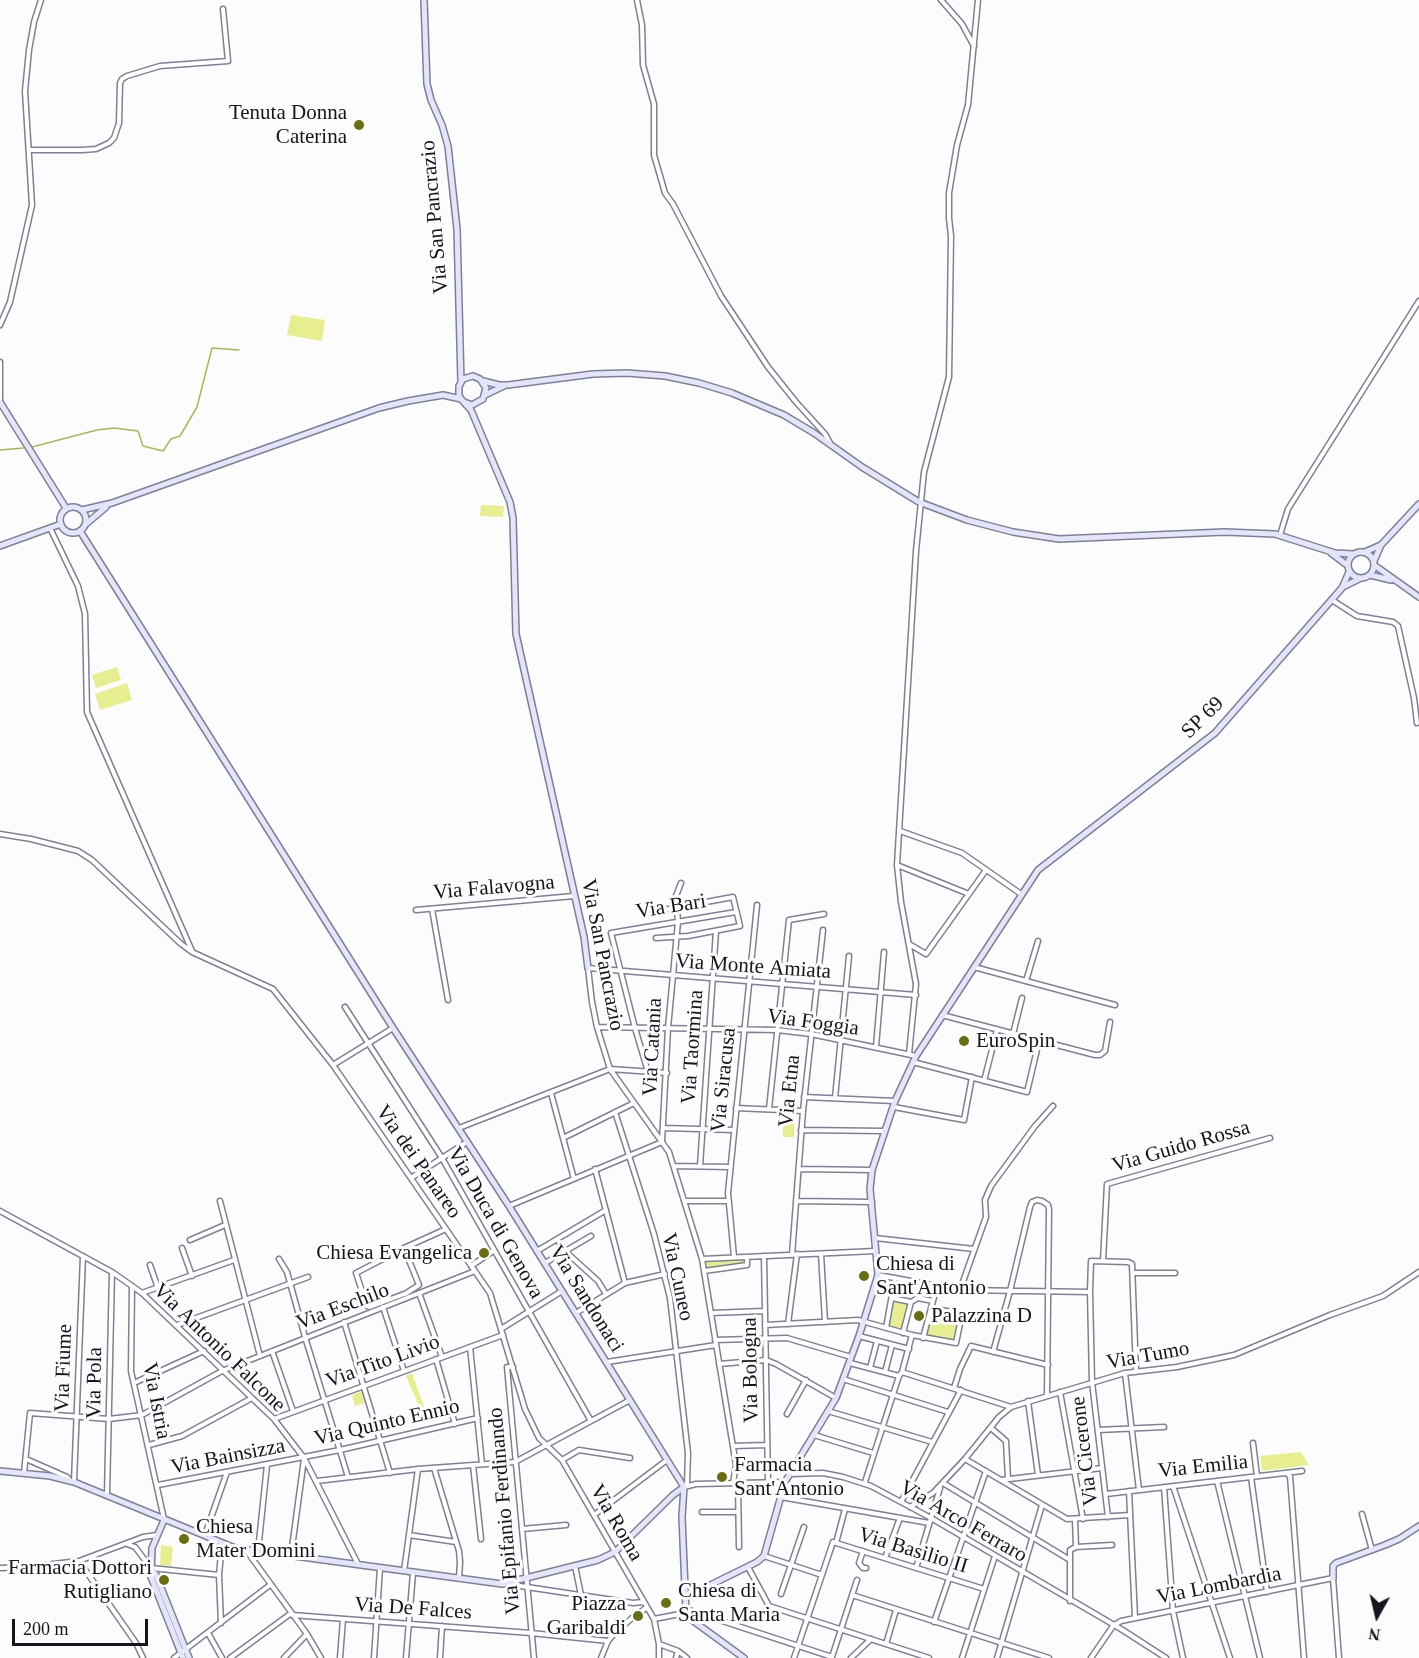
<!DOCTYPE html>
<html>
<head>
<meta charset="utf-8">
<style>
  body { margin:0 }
  #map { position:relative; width:1419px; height:1658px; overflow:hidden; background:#fbfcfb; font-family:"Times New Roman",serif }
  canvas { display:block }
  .north { position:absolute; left:1347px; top:1586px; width:60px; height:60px; -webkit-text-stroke:4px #fbfcfb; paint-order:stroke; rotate:188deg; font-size:16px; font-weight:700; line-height:24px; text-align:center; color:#15151d }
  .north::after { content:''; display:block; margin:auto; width:21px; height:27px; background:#15151d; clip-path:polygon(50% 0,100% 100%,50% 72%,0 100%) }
  .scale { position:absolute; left:12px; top:1619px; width:136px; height:27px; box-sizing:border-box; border:3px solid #15151d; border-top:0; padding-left:8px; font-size:18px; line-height:21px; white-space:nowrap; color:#15151d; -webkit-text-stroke:4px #fbfcfb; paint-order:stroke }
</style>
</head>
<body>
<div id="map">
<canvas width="1419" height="1658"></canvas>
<div class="north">N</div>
<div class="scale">200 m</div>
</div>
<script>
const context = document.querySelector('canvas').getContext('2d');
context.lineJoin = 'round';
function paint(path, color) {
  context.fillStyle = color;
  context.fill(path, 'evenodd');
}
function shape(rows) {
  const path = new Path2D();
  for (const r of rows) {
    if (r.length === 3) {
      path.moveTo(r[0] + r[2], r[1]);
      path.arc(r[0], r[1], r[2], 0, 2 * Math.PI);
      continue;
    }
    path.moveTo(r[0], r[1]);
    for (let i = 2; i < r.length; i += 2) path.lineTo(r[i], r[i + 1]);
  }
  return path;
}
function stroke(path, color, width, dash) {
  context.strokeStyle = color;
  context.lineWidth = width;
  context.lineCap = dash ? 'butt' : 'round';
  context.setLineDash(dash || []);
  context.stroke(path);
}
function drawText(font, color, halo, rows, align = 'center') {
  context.font = font + ' "Times New Roman",serif';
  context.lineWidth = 6;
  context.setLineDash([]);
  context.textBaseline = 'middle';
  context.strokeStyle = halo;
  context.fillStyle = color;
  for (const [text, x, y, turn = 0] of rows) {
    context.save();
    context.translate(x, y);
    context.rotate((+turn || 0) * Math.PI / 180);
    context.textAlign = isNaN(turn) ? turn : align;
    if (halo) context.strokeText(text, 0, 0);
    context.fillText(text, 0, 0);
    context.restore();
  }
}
paint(shape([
  [291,315,325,320,322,341,287,335],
  [481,505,504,506,503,517,480,516],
  [117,667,121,680,96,688,92,675],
  [127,683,132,700,100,710,95,694],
  [783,1118,794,1118,794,1137,783,1137],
  [745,1260,745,1263,708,1268,706,1266,706,1262],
  [894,1301,908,1304,902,1329,888,1326],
  [933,1309,959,1315,953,1341,926,1337],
  [412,1373,426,1412,422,1413,406,1376],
  [363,1391,366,1403,355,1406,352,1395],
  [1301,1452,1309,1465,1262,1471,1260,1456],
  [161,1545,173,1547,171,1566,160,1565]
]), '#e6ee90');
stroke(shape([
  [32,447,97,430,114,428,138,431,143,446,163,451,171,439,180,436,197,407,212,348,239,350],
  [0,450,23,448]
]), '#aeb554', 1.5);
const street = shape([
  [637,0,642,25,643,65,654,104,654,155,665,193,673,204,721,296,735,317,768,367,796,402,825,434,830,443],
  [941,0,962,24,974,46],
  [29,150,82,150,96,149,109,143,114,138,119,123,120,83,122,79,127,76,160,66,228,61,223,9],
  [0,325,10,302,32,205,25,91,29,50,34,22,41,0],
  [0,362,0,402],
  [50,528,78,586,85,614,87,712,192,951],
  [1280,535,1288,509,1419,301],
  [1332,600,1357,616,1393,622,1398,626,1414,698,1417,723],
  [900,831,962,853,1021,894],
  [0,834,31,839,78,851,92,860,180,943,192,952,273,989,333,1065,490,1293,525,1409,539,1438,562,1460,654,1619,659,1644,659,1658],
  [897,865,969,894],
  [432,909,448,1000],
  [416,910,574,896],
  [652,912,733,897,740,926,688,936,656,938],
  [909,944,926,954,986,870],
  [974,967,1115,1005],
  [1026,981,1038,941],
  [345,1007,442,1158,591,1421],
  [942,1015,1095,1055,1100,1055,1105,1051,1110,1022],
  [597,1027,777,1030,811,1034,916,1056],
  [1013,1034,1022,998],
  [876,1047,884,952],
  [909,1054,916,984,901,902,897,865,916,551,924,472,949,377,951,236,949,218,949,193,957,145,968,105,978,0],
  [913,1062,1027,1092,1039,1041],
  [333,1065,393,1028],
  [648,1072,635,1028,611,933,736,912],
  [984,1081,997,1030],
  [551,1093,574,1179],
  [804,1097,895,1101],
  [835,1098,849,956],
  [894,1107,964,1120,972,1077],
  [736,1108,803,1111],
  [769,1109,789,920,824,914],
  [615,1112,654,1234,670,1298,688,1453,687,1484,684,1487],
  [459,1128,610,1069,667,1073],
  [663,1128,734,1130],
  [801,1130,884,1131],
  [563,1138,634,1103],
  [674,1166,730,1167],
  [700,1166,716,931],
  [595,1169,625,1283],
  [799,1169,872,1170],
  [411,1178,467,1142],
  [220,1201,260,1356],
  [686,1201,729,1201],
  [796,1201,872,1202],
  [509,1206,662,1142,668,1028,678,922,676,896,681,883],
  [0,1211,112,1272,142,1293,274,1419,304,1458,358,1564],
  [875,1238,974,1249],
  [557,1239,565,1251,598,1281,606,1294],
  [190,1240,225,1225],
  [182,1248,192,1276],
  [404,1248,356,1273,367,1306,370,1307,404,1294],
  [537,1251,606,1210],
  [821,1254,825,1322],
  [792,1255,803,1111,823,930],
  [764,1256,768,1483],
  [734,1257,728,1193,757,905],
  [279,1259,287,1272,305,1337,348,1477],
  [702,1259,875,1251],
  [1103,1261,1107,1184,1270,1138],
  [545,1263,591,1236],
  [150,1265,158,1288],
  [471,1266,493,1251],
  [704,1271,747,1265,747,1257],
  [1133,1273,1175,1273],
  [878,1275,960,1290,1090,1292],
  [132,1286,131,1371,164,1519],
  [960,1290,986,1217,985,1200,991,1186,1035,1126,1053,1106],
  [142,1293,234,1260],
  [419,1293,442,1357],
  [405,1294,419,1285,404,1248,446,1229],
  [892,1298,911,1302,918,1298,933,1301],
  [383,1307,404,1371],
  [576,1313,625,1283,665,1274],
  [711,1313,764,1311],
  [344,1322,390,1473],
  [788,1324,797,1254],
  [177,1325,308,1277],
  [765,1325,858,1320,912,1335,956,1343,962,1314,931,1308],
  [886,1328,895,1278],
  [501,1329,562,1291],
  [903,1333,911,1302],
  [859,1336,909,1349],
  [923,1338,937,1286],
  [715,1340,787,1338,851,1357],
  [470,1347,482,1464],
  [272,1351,293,1411],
  [993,1352,1010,1291,1030,1207,1032,1202,1037,1200,1042,1201,1048,1205,1049,1209,1047,1395],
  [436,1359,455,1424],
  [607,1362,716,1345],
  [850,1363,899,1376],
  [719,1364,766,1360,776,1364,836,1398],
  [513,1367,507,1367,534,1658],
  [870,1368,877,1341],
  [885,1372,892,1345],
  [902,1372,1011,1407],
  [1125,1373,1139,1490],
  [843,1379,948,1412],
  [134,1383,204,1351],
  [954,1388,960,1369,971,1346,1048,1365],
  [1060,1392,1083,1519],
  [1028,1401,1038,1475],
  [828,1411,932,1442],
  [787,1414,806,1380],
  [274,1419,503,1335],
  [991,1428,1006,1441,1008,1479],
  [1098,1430,1164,1427],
  [814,1435,873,1453],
  [1253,1443,1257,1476],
  [149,1445,182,1436,252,1398],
  [733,1446,767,1445],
  [26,1459,67,1477,70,1481],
  [965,1459,1067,1519,1130,1515],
  [562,1460,579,1450,630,1458],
  [473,1465,481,1539],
  [434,1468,459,1551,460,1562,459,1578],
  [24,1473,30,1413,109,1419,142,1415,222,1371,475,1271],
  [1286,1473,1290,1476,1304,1658],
  [790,1474,823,1473,843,1477,871,1486,931,1518,1121,1629,1166,1658],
  [1251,1477,1267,1592],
  [1001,1480,1102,1468],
  [317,1481,418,1469,515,1462,630,1400],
  [1217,1481,1260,1658],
  [74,1482,83,1256],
  [865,1482,899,1376,902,1372,912,1335],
  [733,1483,736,1465,702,1259,669,1152,610,1069,597,1027,592,1002,588,968,916,995],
  [738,1483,739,1547],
  [943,1483,1070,1560],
  [158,1485,340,1450,478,1418],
  [1173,1486,1230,1658],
  [684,1487,696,1484,785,1482],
  [1164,1487,1173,1611,1183,1658],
  [1129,1491,1135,1618],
  [1106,1494,1302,1471],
  [107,1495,112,1272],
  [781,1497,929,1523],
  [901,1502,961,1390],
  [910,1507,933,1493,965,1459,999,1417,1011,1407,1125,1373,1177,1367,1234,1355,1330,1315,1383,1296,1419,1272],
  [702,1512,738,1512],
  [1362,1514,1372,1550],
  [594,1515,667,1460],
  [1108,1517,1092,1382,1090,1292,1091,1261,1128,1262,1132,1264,1136,1372],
  [1075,1519,1076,1547],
  [522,1529,566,1525],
  [205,1535,227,1472],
  [409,1535,456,1542],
  [836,1543,845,1509],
  [127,1544,135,1547,151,1568,219,1575],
  [1076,1547,1112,1545],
  [246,1550,307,1634,321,1658],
  [258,1551,267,1465],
  [863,1551,859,1563,863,1568,866,1568],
  [291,1555,304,1459],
  [764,1556,822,1575],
  [885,1558,900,1518],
  [79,1561,136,1643,143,1658],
  [575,1566,581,1595],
  [748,1567,769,1606,929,1658],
  [0,1568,28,1567,79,1561,143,1537,157,1535],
  [916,1568,940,1488],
  [404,1571,418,1469],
  [507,1584,633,1603,643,1602],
  [781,1594,804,1527],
  [852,1595,1049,1658],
  [1070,1601,1070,1550,1076,1547],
  [292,1615,531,1633,608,1641],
  [654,1619,680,1614,686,1609,832,1657,857,1580],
  [934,1622,986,1471],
  [221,1623,219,1575,222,1543],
  [208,1633,222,1658],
  [659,1644,678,1651,687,1658],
  [886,1644,896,1610],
  [174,1658,270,1585],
  [230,1658,290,1614],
  [284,1658,307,1634],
  [340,1658,343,1619],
  [374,1658,380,1568],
  [406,1658,413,1573],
  [440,1658,442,1626],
  [601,1658,608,1641,614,1634,632,1618,646,1608],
  [676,1658,678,1651],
  [794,1658,833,1542,984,1589],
  [851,1658,871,1639],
  [962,1658,995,1556],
  [997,1658,1042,1505],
  [1091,1658,1113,1626,1121,1621,1333,1578,1339,1658]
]);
const secondary = shape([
  [424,0,427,84,431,100,442,125,448,146,457,229,461,382],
  [483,381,499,385,508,385,593,374,627,373,665,376,699,383,732,393,784,415,814,433,862,467,919,502,967,520,1013,532,1059,539,1225,532,1275,534,1335,553,1353,554],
  [485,395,504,386],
  [0,402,66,508],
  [464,402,472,405,483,399,486,388,480,379,473,376,463,379,459,386,459,395,461,399,471,410,510,502,513,518,516,634,584,937,588,968],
  [73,520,13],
  [82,510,112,503,379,408,408,401,443,395,461,399],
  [86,524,106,507],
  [80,531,393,1028,509,1206,684,1487],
  [0,546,61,524],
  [1361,565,13],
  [1365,552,1381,545],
  [1331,553,1347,565],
  [1374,561,1381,545,1419,504],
  [1374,565,1419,597],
  [1370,575,1391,580],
  [1343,587,1361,578],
  [0,1471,50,1476,74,1482,235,1548,502,1584,598,1560,615,1552,673,1495,684,1487],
  [684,1487,682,1517,686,1612,692,1620,744,1658],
  [164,1520,152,1548,151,1577,183,1658],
  [151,1568,156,1575,189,1658],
  [1333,1578,1333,1566,1336,1563,1385,1545,1399,1539,1419,1526],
  [686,1597,757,1562,764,1556,785,1482,836,1398,859,1336,878,1275,870,1189,872,1170,895,1101,916,1056,1038,870,1215,733,1342,588,1349,572]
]);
stroke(street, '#7e8095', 7);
stroke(secondary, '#7e8095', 8);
stroke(street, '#fff', 4);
stroke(secondary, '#e4e5fa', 5);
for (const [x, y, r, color] of [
  [359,125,6,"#696e12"],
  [964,1041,6,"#696e12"],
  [484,1253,6,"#696e12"],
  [864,1276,6,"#696e12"],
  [919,1316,6,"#696e12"],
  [722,1477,6,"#696e12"],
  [184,1539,6,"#696e12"],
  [164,1580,6,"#696e12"],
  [666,1603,6,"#696e12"],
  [638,1616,6,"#696e12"]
]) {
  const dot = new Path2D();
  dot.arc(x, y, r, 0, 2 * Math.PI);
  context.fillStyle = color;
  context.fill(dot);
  stroke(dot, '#fbfcfb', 2);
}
drawText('21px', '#15151d', '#fbfcfb', [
  ["Tenuta Donna",347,113,"right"],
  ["Caterina",347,137,"right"],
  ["EuroSpin",976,1041],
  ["Chiesa Evangelica",472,1253,"right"],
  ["Chiesa di",876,1264],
  ["Sant'Antonio",876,1288],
  ["Palazzina D",931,1316],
  ["Farmacia",734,1465],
  ["Sant'Antonio",734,1489],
  ["Chiesa",196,1527],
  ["Mater Domini",196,1551],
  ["Farmacia Dottori",152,1568,"right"],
  ["Rutigliano",152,1592,"right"],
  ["Chiesa di",678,1591],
  ["Santa Maria",678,1615],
  ["Piazza",626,1604,"right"],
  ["Garibaldi",626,1628,"right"]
], 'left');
drawText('21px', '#15151d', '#fbfcfb', [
  ["Via San Pancrazio",435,217,-95],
  ["SP 69",1203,718,-44],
  ["Via Falavogna",494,888,-5],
  ["Via Bari",671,907,-9],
  ["Via San Pancrazio",602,955,79],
  ["Via Monte Amiata",753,967,4],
  ["Via Foggia",813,1023,8],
  ["Via Catania",653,1047,-87],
  ["Via Taormina",693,1047,-86],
  ["Via Siracusa",724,1080,-84],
  ["Via Etna",790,1091,-84],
  ["Via Guido Rossa",1181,1147,-16],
  ["Via dei Panareo",418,1162,55],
  ["Via Duca di Genova",495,1223,60],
  ["Via Cuneo",677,1277,78],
  ["Via Sandonaci",586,1299,58],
  ["Via Eschilo",343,1307,-21],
  ["Via Antonio Falcone",219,1348,44],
  ["Via Tumo",1148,1356,-10],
  ["Via Tito Livio",383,1362,-20],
  ["Via Fiume",64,1368,-88],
  ["Via Bologna",751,1370,-91],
  ["Via Pola",95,1383,-89],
  ["Via Istria",156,1401,79],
  ["Via Quinto Ennio",387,1423,-13],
  ["Via Cicerone",1085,1451,-97],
  ["Via Bainsizza",228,1457,-11],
  ["Via Emilia",1203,1467,-6],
  ["Via Epifanio Ferdinando",505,1511,-95],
  ["Via Arco Ferraro",963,1522,30],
  ["Via Roma",616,1523,60],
  ["Via Basilio II",913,1551,17],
  ["Via Lombardia",1219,1586,-11],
  ["Via De Falces",413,1609,4]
]);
</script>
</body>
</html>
